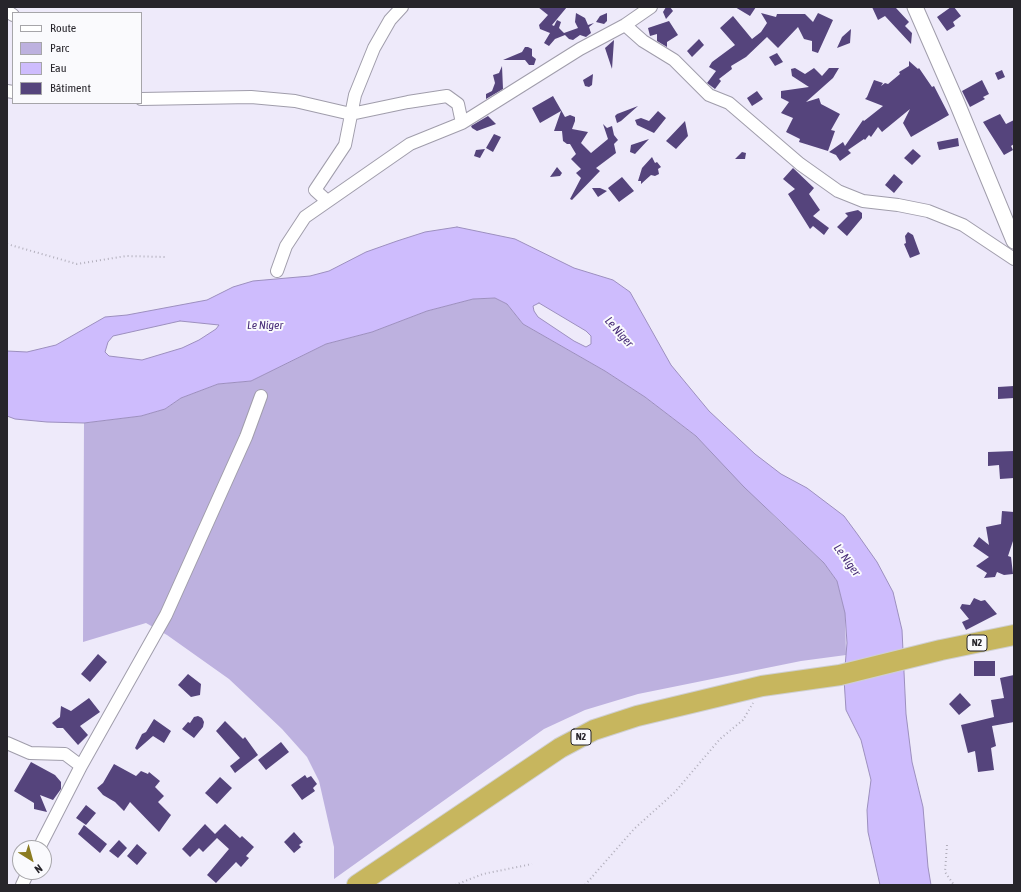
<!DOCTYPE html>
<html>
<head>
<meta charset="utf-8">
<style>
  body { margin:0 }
  #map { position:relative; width:1021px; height:892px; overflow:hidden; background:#eeeafa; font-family:"Asap Condensed",sans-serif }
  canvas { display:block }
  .frame { position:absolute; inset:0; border:8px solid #27252b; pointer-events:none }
  .legend { position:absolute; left:12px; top:12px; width:130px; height:92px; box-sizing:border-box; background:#fafafd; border:1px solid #a6a5a9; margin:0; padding:5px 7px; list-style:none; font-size:12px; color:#27252b }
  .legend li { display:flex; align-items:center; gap:8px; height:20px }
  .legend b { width:20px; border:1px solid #a6a5a9 }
  .north { position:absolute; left:12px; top:840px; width:40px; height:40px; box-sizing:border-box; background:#fafafd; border:1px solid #a6a5a9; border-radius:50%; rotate:143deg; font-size:11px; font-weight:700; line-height:16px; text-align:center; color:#27252b }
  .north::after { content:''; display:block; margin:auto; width:14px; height:18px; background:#8c7c21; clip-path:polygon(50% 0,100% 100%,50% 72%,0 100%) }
</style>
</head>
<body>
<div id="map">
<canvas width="1021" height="892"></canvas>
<div class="frame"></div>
<ul class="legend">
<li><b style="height:5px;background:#fff"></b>Route</li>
<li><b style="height:11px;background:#bdb1df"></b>Parc</li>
<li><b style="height:11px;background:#cebcfd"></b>Eau</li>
<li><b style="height:11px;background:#55447c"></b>Bâtiment</li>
</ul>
<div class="north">N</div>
</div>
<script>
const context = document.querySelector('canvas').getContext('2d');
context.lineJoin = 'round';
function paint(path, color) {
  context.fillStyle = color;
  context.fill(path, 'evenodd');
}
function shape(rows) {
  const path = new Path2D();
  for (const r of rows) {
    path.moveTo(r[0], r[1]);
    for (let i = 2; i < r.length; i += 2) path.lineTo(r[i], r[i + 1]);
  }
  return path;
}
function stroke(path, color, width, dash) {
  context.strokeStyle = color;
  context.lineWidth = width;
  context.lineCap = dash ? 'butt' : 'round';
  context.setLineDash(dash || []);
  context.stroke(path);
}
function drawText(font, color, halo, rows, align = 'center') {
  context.font = font + ' "Asap Condensed",sans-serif';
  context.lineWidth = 4;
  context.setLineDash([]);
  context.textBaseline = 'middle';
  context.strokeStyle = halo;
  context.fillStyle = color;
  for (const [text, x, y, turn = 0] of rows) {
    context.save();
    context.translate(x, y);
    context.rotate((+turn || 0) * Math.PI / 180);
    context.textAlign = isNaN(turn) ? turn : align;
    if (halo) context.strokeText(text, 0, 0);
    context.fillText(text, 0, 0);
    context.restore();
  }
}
paint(shape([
  [495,298,507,304,523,324,605,371,645,397,696,436,774,516,824,563,837,581,845,612,846,655,801,661,638,694,585,710,544,729,334,879,334,847,319,781,307,757,282,729,229,679,167,635,146,623,83,642,84,423,141,416,165,409,181,398,218,384,251,381,326,344,372,332,427,311,473,299]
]), '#bdb1df');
const water = shape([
  [457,227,515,239,574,268,613,280,630,292,671,365,709,411,755,454,781,474,807,488,844,516,858,535,877,562,893,592,902,630,906,714,912,762,923,807,928,867,931,885,880,885,868,832,867,810,871,780,861,740,846,710,844,679,847,643,845,613,837,581,824,563,744,487,696,436,645,397,605,371,523,324,507,304,495,298,473,299,427,311,372,332,326,344,251,381,218,384,181,398,165,409,141,416,84,423,47,422,15,419,7,416,7,351,27,352,56,345,105,317,127,315,207,300,233,287,253,281,310,276,329,271,366,252,397,241,425,232,457,227],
  [539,303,586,331,591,336,591,344,586,347,574,341,538,317,534,311,533,306,539,303],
  [180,321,219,325,216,329,199,340,182,348,142,360,109,356,105,352,108,342,113,336,180,321]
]);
paint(water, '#cebcfd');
stroke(water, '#9c8fbe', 1);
paint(shape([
  [538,7,567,7,552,25,554,26,557,20,561,22,559,28,564,33,578,28,575,22,576,13,585,18,588,25,594,23,589,27,591,33,586,37,580,35,573,40,569,39,565,35,555,39,549,46,544,43,550,33,540,29,539,25,548,15],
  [666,7,670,7,673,11,666,19,663,12],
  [735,7,756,7,750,16],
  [872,7,898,7,896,8,909,22,905,26,912,33,911,44,885,16,878,20],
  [951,7,954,7,961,16,953,22,955,26,947,31,937,17],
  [607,13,607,21,604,24,596,22,600,16],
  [761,13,776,17,777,14,805,14,813,22,818,13,833,20,818,53,812,51,812,41,804,39,798,27,778,48,767,37,746,57,731,66,732,69,719,79,721,81,715,89,707,83,716,71,709,67,712,62,735,45,720,28,733,16,752,39,761,32,767,23],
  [669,21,678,35,667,42,667,47,657,41,657,34,650,36,648,28],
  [851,29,850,43,837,48,842,37],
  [699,39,704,45,692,57,687,51],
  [614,40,612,69,605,48],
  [525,47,528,47,532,49,532,56,536,59,534,65,529,65,525,60,503,60,522,52],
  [777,53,783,62,775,66,769,57],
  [909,61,918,69,919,68,932,87,934,86,949,115,911,137,903,123,910,109,882,132,878,127,871,137,869,135,865,140,864,139,848,150,851,153,840,161,836,155,829,152,843,142,845,146,863,120,864,121,883,106,865,99,867,97,874,80,883,83,881,86,885,83,888,84,900,74,899,72,909,66],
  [502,66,503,89,486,99,486,94,492,91,495,83,493,75,499,73],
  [795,68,805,74,814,68,822,76,829,68,839,68,833,78,806,102,819,98,821,104,840,114,831,130,835,131,828,151,799,142,800,139,786,132,793,118,781,113,789,102,781,98,781,91,809,87,792,76,791,69],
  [1002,70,1005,77,998,80,995,73],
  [593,74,592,85,589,87,585,86,583,80],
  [982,80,989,94,983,97,985,99,970,107,962,91],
  [757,91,763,99,752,106,747,98],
  [553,96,565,117,570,115,575,117,575,121,572,129,588,132,581,143,591,153,608,139,603,124,607,128,612,126,614,135,618,140,614,144,616,153,596,168,600,171,572,200,570,199,581,178,576,173,581,169,571,159,576,154,570,144,567,144,563,141,562,131,554,131,561,111,540,123,532,108],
  [638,106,621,121,617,123,615,116,617,114],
  [658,111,666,118,654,133,637,125,635,120,641,118,649,121],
  [1000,114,1006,124,1014,120,1014,144,1011,146,1013,150,1004,155,983,122],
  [488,116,496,124,477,131,472,128,471,126],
  [685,121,688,136,676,149,666,141],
  [494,134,501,137,493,152,486,148],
  [958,138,959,146,939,150,937,142],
  [649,139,635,154,630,152,631,145],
  [485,149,480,158,474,156,476,150],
  [913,149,921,156,912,165,904,158],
  [742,152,746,153,745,159,735,159],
  [652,157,655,163,657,162,661,167,658,169,659,174,655,176,651,175,641,184,641,181,638,181,642,168],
  [557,167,562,173,560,176,550,177],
  [793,168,814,188,809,194,820,210,813,216,829,228,824,235,813,226,810,229,788,194,795,189,783,179],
  [894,174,903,182,894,193,885,185],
  [622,177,634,191,619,202,608,188],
  [592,188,600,188,607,191,598,197],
  [858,210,862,213,862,218,847,236,837,227,848,216,845,213],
  [908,232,913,235,920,254,910,258,904,244,906,243,905,236],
  [1014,386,1014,398,998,399,998,387],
  [1014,451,1014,478,1000,479,999,465,988,466,988,452],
  [1002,511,1014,512,1014,538,1008,556,1011,557,1013,574,1004,575,997,572,995,577,984,578,987,573,976,566,989,557,973,546,979,537,989,545,986,527,1001,524],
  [974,598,981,601,985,600,997,614,966,630,962,622,969,619,960,608,962,604,970,605],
  [98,654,107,662,90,682,81,674],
  [974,661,995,661,995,676,974,676],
  [188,674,201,684,200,695,191,697,178,685],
  [1014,675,1014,722,992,726,996,746,991,748,994,770,978,772,975,751,968,753,961,725,994,717,991,700,1004,698,1000,678],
  [960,693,971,705,959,715,949,704],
  [89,698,100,712,80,726,88,735,78,745,63,728,57,728,52,723,60,717,61,706,71,711],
  [198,716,202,718,204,722,203,727,194,738,182,729,188,722,190,723,194,717],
  [154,719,171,731,164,743,153,736,137,750,135,748,142,734,146,732],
  [225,721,243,739,245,737,258,755,235,773,230,766,240,758,216,731],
  [281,742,289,752,266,770,258,760],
  [31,762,55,775,61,782,61,789,53,800,40,795,47,812,34,809,34,803,14,791],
  [114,764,136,776,141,771,148,774,149,772,160,781,155,787,164,796,158,802,171,815,159,832,130,802,124,811,115,802,103,795,97,788,103,783],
  [305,775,307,778,311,776,317,784,313,788,315,791,302,800,291,785],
  [220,777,232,788,217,804,205,793],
  [86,805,96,813,86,825,76,818],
  [205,824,215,834,225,824,240,838,242,836,254,847,246,856,249,858,241,867,236,862,216,883,207,875,229,849,217,838,203,852,199,848,190,857,182,849],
  [84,825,107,844,100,853,78,834],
  [294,832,303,842,299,845,301,847,294,853,284,842],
  [119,840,127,848,118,858,109,851],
  [137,844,147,853,137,865,127,856]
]), '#55447c');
const minor = shape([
  [7,11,13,15],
  [625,25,643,41,674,60,709,95,729,103,800,164,838,191,863,201,898,205,928,211,963,225,1014,259],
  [7,91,13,92],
  [141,99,251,97,295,101,351,114,408,102,447,96,458,104,462,123,580,49,625,25,651,7],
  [326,200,315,190,345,145,355,95,374,48,390,20,402,7],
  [277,271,286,246,305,217,410,144,462,123],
  [7,743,30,753,65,754,81,766],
  [39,848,81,766,166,615,246,437,261,396],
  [22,885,28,872]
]);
const tertiary = shape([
  [915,7,957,103,1014,241]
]);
const trunk = shape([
  [357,885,560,748,594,730,637,716,762,686,840,675,941,650,1014,635]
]);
stroke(minor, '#a09dab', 14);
stroke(tertiary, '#a09dab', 17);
stroke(trunk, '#cfcfd0', 22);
stroke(shape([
  [7,244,77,264,126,256,165,257],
  [947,845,945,872,954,885],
  [455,885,483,874,532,864],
  [585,885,634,829,675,792,720,739,743,720,753,703]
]), '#b2afbc', 2, [1, 3]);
stroke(minor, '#fff', 12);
stroke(tertiary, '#fff', 15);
stroke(trunk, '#c7b65e', 20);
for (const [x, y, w] of [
  [977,643,20],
  [581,737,20]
]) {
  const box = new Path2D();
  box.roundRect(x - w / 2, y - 8, w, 16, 3);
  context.fillStyle = '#fafafd';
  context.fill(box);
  stroke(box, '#27252b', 1);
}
drawText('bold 10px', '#27252b', null, [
  ["N2",977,643],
  ["N2",581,737]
]);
drawText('italic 12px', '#492e78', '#fafafd', [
  ["Le Niger",265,325],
  ["Le Niger",619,332,48],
  ["Le Niger",847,560,54]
]);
</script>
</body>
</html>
